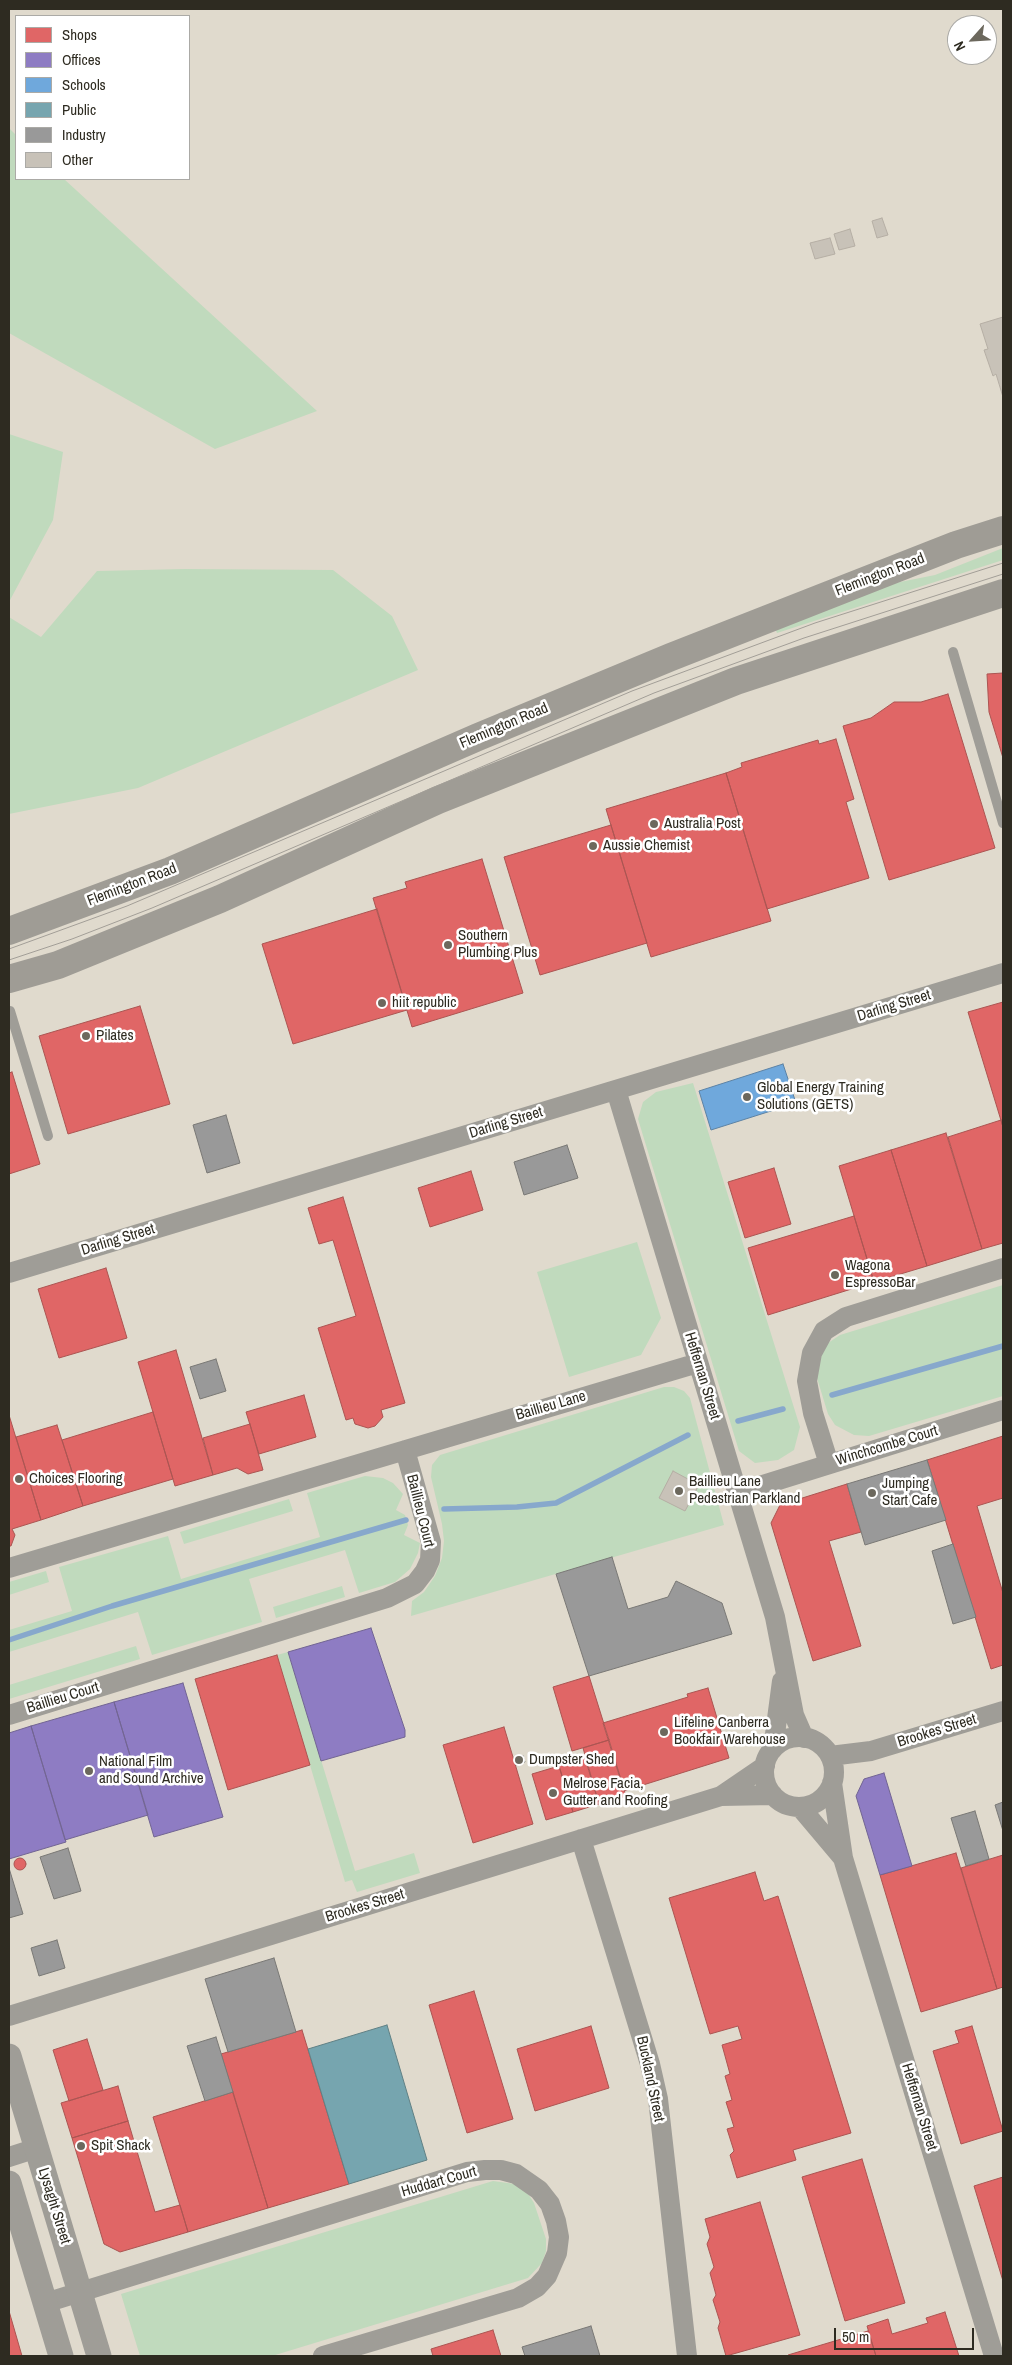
<!DOCTYPE html>
<html>
<head>
<meta charset="utf-8">
<style>
  body { margin:0 }
  #map { position:relative; width:1012px; height:2365px; overflow:hidden; background:#e0dacd; font-family:"Archivo Narrow",sans-serif }
  canvas { display:block }
  .frame { position:absolute; inset:0; border:10px solid #2e2b21; pointer-events:none }
  .legend { position:absolute; left:15px; top:15px; width:175px; height:165px; box-sizing:border-box; background:#fff; border:1px solid #abaaa6; margin:0; padding:6px 9px; list-style:none; font-size:15px; color:#2e2b21 }
  .legend li { display:flex; align-items:center; gap:10px; height:25px }
  .legend b { width:25px; border:1px solid #abaaa6 }
  .north { position:absolute; left:947px; top:15px; width:50px; height:50px; box-sizing:border-box; background:#fff; border:1px solid #abaaa6; border-radius:50%; rotate:244deg; font-size:14px; font-weight:700; line-height:20px; text-align:center; color:#2e2b21 }
  .north::after { content:''; display:block; margin:auto; width:18px; height:22px; background:#6c685d; clip-path:polygon(50% 0,100% 100%,50% 72%,0 100%) }
  .scale { position:absolute; left:834px; top:2328px; width:140px; height:22px; box-sizing:border-box; border:2px solid #2e2b21; border-top:0; padding-left:6px; font-size:15px; line-height:18px; white-space:nowrap; color:#2e2b21; -webkit-text-stroke:4px #fff; paint-order:stroke }
</style>
</head>
<body>
<div id="map">
<canvas width="1012" height="2365"></canvas>
<div class="frame"></div>
<ul class="legend">
<li><b style="height:14px;background:#e06666"></b>Shops</li>
<li><b style="height:14px;background:#8e7cc3"></b>Offices</li>
<li><b style="height:14px;background:#6fa8dc"></b>Schools</li>
<li><b style="height:14px;background:#76a5af"></b>Public</li>
<li><b style="height:14px;background:#999"></b>Industry</li>
<li><b style="height:14px;background:#c8c2b8"></b>Other</li>
</ul>
<div class="north">N</div>
<div class="scale">50 m</div>
</div>
<script>
const context = document.querySelector('canvas').getContext('2d');
context.lineJoin = 'round';
function paint(path, color) {
  context.fillStyle = color;
  context.fill(path, 'evenodd');
}
function shape(rows) {
  const path = new Path2D();
  for (const r of rows) {
    if (r.length === 3) {
      path.moveTo(r[0] + r[2], r[1]);
      path.arc(r[0], r[1], r[2], 0, 2 * Math.PI);
      continue;
    }
    path.moveTo(r[0], r[1]);
    for (let i = 2; i < r.length; i += 2) path.lineTo(r[i], r[i + 1]);
  }
  return path;
}
function stroke(path, color, width, dash) {
  context.strokeStyle = color;
  context.lineWidth = width;
  context.lineCap = dash ? 'butt' : 'round';
  context.setLineDash(dash || []);
  context.stroke(path);
}
function drawText(font, color, halo, rows, align = 'center') {
  context.font = font + ' "Archivo Narrow",sans-serif';
  context.lineWidth = 5;
  context.setLineDash([]);
  context.textBaseline = 'middle';
  context.strokeStyle = halo;
  context.fillStyle = color;
  for (const [text, x, y, turn = 0] of rows) {
    context.save();
    context.translate(x, y);
    context.rotate((+turn || 0) * Math.PI / 180);
    context.textAlign = isNaN(turn) ? turn : align;
    if (halo) context.strokeText(text, 0, 0);
    context.fillText(text, 0, 0);
    context.restore();
  }
}
paint(shape([
  [9,128,16,135,16,179,64,179,317,411,215,449,9,333],
  [9,434,63,452,53,520,9,602],
  [1003,548,1003,560,777,633,775,628,895,583,935,575],
  [185,569,333,570,392,616,418,670,138,788,9,814,9,617,41,637,97,571],
  [693,1083,800,1427,794,1450,778,1460,755,1463,739,1451,638,1119,643,1102,656,1092],
  [637,1242,661,1318,641,1355,569,1377,537,1272],
  [1003,1285,1003,1396,869,1436,854,1435,835,1425,828,1414,817,1378,820,1354,828,1343,840,1335],
  [664,1387,674,1387,684,1391,690,1398,724,1525,411,1616,412,1601,424,1592,435,1576,442,1558,444,1541,442,1524,431,1477,432,1465,440,1455],
  [365,1476,383,1478,393,1483,403,1494,396,1510,405,1515,408,1525,404,1535,420,1543,418,1553,410,1569,395,1582,359,1593,345,1550,249,1579,262,1622,152,1655,138,1612,9,1652,9,1630,72,1611,59,1567,168,1536,181,1579,320,1537,307,1493],
  [289,1499,293,1511,184,1544,180,1532],
  [46,1571,49,1582,9,1595,9,1582],
  [342,1586,345,1597,276,1618,273,1607],
  [136,1646,140,1659,9,1699,9,1685],
  [288,1652,355,1871,414,1853,420,1873,357,1892,352,1880,345,1882,277,1655],
  [493,2181,515,2184,527,2192,534,2203,546,2239,546,2251,542,2263,528,2278,272,2356,140,2356,121,2294]
]), '#c0dabd');
const shops = shape([
  [1003,673,1003,758,989,712,987,674,1003,673],
  [948,694,995,848,889,880,843,726,871,718,894,702,921,702,948,694],
  [836,739,854,799,846,802,869,878,767,909,726,773,742,767,741,763,818,740,819,744,836,739],
  [726,773,771,921,651,957,606,809,726,773],
  [611,825,647,943,540,975,504,857,611,825],
  [482,859,523,993,412,1027,373,898,407,888,405,882,482,859],
  [377,909,407,1010,293,1044,262,944,377,909],
  [1003,1002,1003,1127,968,1012,1003,1002],
  [140,1006,170,1104,68,1134,39,1036,140,1006],
  [12,1072,40,1164,9,1174,9,1073,12,1072],
  [1001,1120,1003,1127,1003,1243,982,1249,948,1137,1001,1120],
  [946,1133,982,1249,927,1266,891,1150,946,1133],
  [891,1150,927,1266,874,1282,839,1166,891,1150],
  [774,1168,791,1224,745,1238,728,1182,774,1168],
  [471,1171,483,1210,430,1227,418,1188,471,1171],
  [343,1197,405,1403,381,1410,383,1417,375,1426,368,1428,355,1424,353,1418,346,1420,318,1328,356,1316,333,1240,319,1244,308,1208,343,1197],
  [854,1216,874,1282,768,1315,748,1248,854,1216],
  [106,1268,127,1338,59,1358,38,1289,106,1268],
  [176,1350,213,1475,175,1486,138,1362,176,1350],
  [304,1395,316,1437,259,1454,246,1412,304,1395],
  [153,1412,173,1479,83,1506,62,1440,153,1412],
  [9,1415,41,1520,12,1529,15,1535,11,1546,9,1546,9,1415],
  [250,1424,263,1470,248,1474,237,1468,213,1475,203,1438,250,1424],
  [57,1425,83,1506,41,1520,16,1437,57,1425],
  [1003,1436,1003,1498,977,1506,1003,1593,1003,1665,991,1669,927,1460,1003,1436],
  [847,1484,861,1532,829,1541,861,1646,813,1661,771,1523,780,1505,847,1484],
  [277,1655,310,1765,228,1790,195,1679,277,1655],
  [589,1676,609,1740,572,1751,553,1687,589,1676],
  [708,1688,729,1758,624,1791,603,1723,688,1697,687,1694,708,1688],
  [504,1727,533,1824,473,1843,443,1745,504,1727],
  [609,1740,626,1796,599,1804,583,1748,609,1740],
  [585,1758,599,1804,573,1812,559,1766,585,1758],
  [559,1766,573,1812,546,1820,532,1774,559,1766],
  [956,1853,997,1989,921,2012,880,1875,956,1853],
  [1003,1855,1003,1987,997,1989,961,1868,1003,1855],
  [20,1864,6],
  [755,1872,764,1901,778,1896,851,2133,793,2150,796,2160,737,2178,730,2155,734,2151,727,2129,734,2127,726,2102,732,2100,725,2076,730,2074,722,2045,742,2039,738,2026,710,2034,669,1898,755,1872],
  [474,1991,513,2119,467,2133,429,2005,474,1991],
  [591,2026,609,2088,535,2111,517,2049,591,2026],
  [972,2026,1003,2131,961,2144,933,2051,959,2043,955,2031,972,2026],
  [302,2030,349,2184,268,2208,221,2054,302,2030],
  [87,2039,103,2090,69,2101,53,2050,87,2039],
  [118,2086,128,2121,72,2138,61,2103,118,2086],
  [233,2092,268,2208,188,2232,153,2117,233,2092],
  [128,2121,155,2212,180,2205,188,2232,120,2252,104,2244,72,2138,128,2121],
  [862,2159,905,2303,845,2321,802,2177,862,2159],
  [1003,2177,1003,2281,974,2186,1003,2177],
  [760,2202,800,2335,726,2356,718,2328,720,2322,713,2300,716,2295,710,2273,714,2267,707,2244,710,2237,705,2219,760,2202],
  [9,2311,22,2356,9,2356,9,2311],
  [945,2312,959,2356,876,2356,867,2326,888,2319,892,2334,928,2323,926,2318,945,2312],
  [493,2330,501,2356,433,2356,431,2349,493,2330],
  [868,2331,876,2356,789,2356,788,2355,868,2331]
]);
paint(shops, '#e06666');
stroke(shops, '#ab5451', 1);
const offices = shape([
  [371,1628,405,1730,405,1737,321,1761,288,1652,371,1628],
  [183,1683,223,1817,154,1837,114,1702,183,1683],
  [114,1702,148,1815,65,1840,31,1726,114,1702],
  [31,1726,66,1842,9,1859,9,1733,31,1726],
  [884,1773,912,1866,880,1875,856,1796,864,1779,884,1773]
]);
paint(offices, '#8e7cc3');
stroke(offices, '#716492', 1);
const schools = shape([
  [783,1064,796,1103,711,1130,699,1091,783,1064]
]);
paint(schools, '#6fa8dc');
stroke(schools, '#5c82a4', 1);
const public = shape([
  [387,2025,427,2160,349,2184,308,2049,387,2025]
]);
paint(public, '#76a5af');
stroke(public, '#608084', 1);
const industry = shape([
  [226,1115,240,1163,207,1173,193,1125,226,1115],
  [567,1145,578,1178,524,1195,514,1162,567,1145],
  [216,1359,226,1391,200,1399,190,1367,216,1359],
  [927,1460,946,1520,865,1545,847,1484,927,1460],
  [953,1544,976,1617,953,1624,932,1551,953,1544],
  [612,1557,628,1609,668,1597,676,1581,722,1603,732,1634,589,1676,556,1574,612,1557],
  [523,1756,525,1762,516,1765,514,1759,523,1756],
  [1003,1802,1003,1831,995,1805,1003,1802],
  [975,1811,989,1859,966,1866,951,1818,975,1811],
  [68,1848,81,1891,54,1899,40,1857,68,1848],
  [9,1868,23,1914,9,1918,9,1868],
  [57,1940,65,1968,39,1976,31,1948,57,1940],
  [274,1958,296,2032,228,2052,205,1979,274,1958],
  [216,2037,233,2092,205,2101,187,2046,216,2037],
  [591,2326,600,2356,525,2356,522,2347,591,2326]
]);
paint(industry, '#999');
stroke(industry, '#797875', 1);
stroke(shape([
  [832,1395,1003,1346],
  [738,1421,783,1409],
  [444,1509,517,1507,556,1503,688,1435],
  [9,1640,112,1606,406,1520]
]), '#87a8cc', 5.5);
const building = shape([
  [882,218,888,235,877,238,872,221,882,218],
  [850,229,855,246,839,250,834,234,850,229],
  [830,238,835,254,815,259,810,243,830,238],
  [1003,317,1003,397,996,374,993,376,984,350,988,349,980,324,1003,317],
  [673,1471,699,1485,685,1511,659,1498,673,1471]
]);
paint(building, '#c8c2b8');
stroke(building, '#b5aea4', 1);
stroke(shape([
  [953,652,1003,823],
  [10,1011,48,1136]
]), '#9f9d97', 10);
stroke(shape([
  [616,1090,775,1617,794,1715,804,1738],
  [9,1273,1003,973],
  [829,1464,813,1413,807,1381,812,1353,824,1331,846,1317,1003,1268],
  [737,1493,1003,1410],
  [9,1568,698,1363],
  [9,1715,387,1598,415,1584,425,1571,430,1560,431,1542,405,1450],
  [799,1772,35],
  [773,1749,782,1681],
  [830,1756,871,1751,1003,1711],
  [832,1783,843,1858,994,2356],
  [721,1796,765,1766],
  [800,1807,843,1858],
  [581,1839,650,2064,658,2099,687,2356],
  [9,2016,721,1796,773,1795],
  [9,2157,37,2148],
  [45,2303,467,2172,485,2170,501,2170,516,2174,539,2190,550,2204,556,2221,559,2237,557,2253,547,2276,537,2287,518,2298,323,2356]
]), '#9f9d97', 20);
stroke(shape([
  [9,2056,99,2356],
  [9,2183,61,2356]
]), '#9f9d97', 25);
stroke(shape([
  [9,931,170,871,478,737,671,657,956,545,1003,530],
  [9,979,58,965,220,899,438,800,736,681,1003,593]
]), '#9f9c95', 28);
stroke(shape([
  [9,949,127,906,632,691,815,623,1003,563],
  [9,960,72,939,152,908,654,693,804,638,1003,574]
]), '#a29e97', 1);
for (const [x, y, r, color] of [
  [654,824,5,"#6c685d"],
  [593,846,5,"#6c685d"],
  [448,945,5,"#6c685d"],
  [382,1003,5,"#6c685d"],
  [86,1036,5,"#6c685d"],
  [747,1097,5,"#6c685d"],
  [835,1275,5,"#6c685d"],
  [19,1479,5,"#6c685d"],
  [679,1491,5,"#6c685d"],
  [872,1493,5,"#6c685d"],
  [664,1732,5,"#6c685d"],
  [519,1760,5,"#6c685d"],
  [89,1771,5,"#6c685d"],
  [553,1793,5,"#6c685d"],
  [81,2146,5,"#6c685d"]
]) {
  const dot = new Path2D();
  dot.arc(x, y, r, 0, 2 * Math.PI);
  context.fillStyle = color;
  context.fill(dot);
  stroke(dot, '#fff', 2);
}
drawText('15px', '#2e2b21', '#fff', [
  ["Flemington Road",880,575,-21],
  ["Flemington Road",504,726,-23],
  ["Flemington Road",132,885,-21],
  ["Darling Street",894,1006,-17],
  ["Darling Street",506,1123,-17],
  ["Darling Street",118,1240,-17],
  ["Heffernan Street",702,1376,73],
  ["Baillieu Lane",551,1406,-16],
  ["Winchcombe Court",887,1446,-17],
  ["Baillieu Court",420,1511,76],
  ["Baillieu Court",63,1698,-17],
  ["Brookes Street",937,1731,-17],
  ["Brookes Street",365,1906,-17],
  ["Buckland Street",650,2079,78],
  ["Heffernan Street",919,2107,73],
  ["Huddart Court",439,2182,-16],
  ["Lysaght Street",54,2206,73]
]);
drawText('15px', '#2e2b21', '#fff', [
  ["Australia Post",664,824],
  ["Aussie Chemist",603,846],
  ["Southern",458,936],
  ["Plumbing Plus",458,953],
  ["hiit republic",392,1003],
  ["Pilates",96,1036],
  ["Global Energy Training",757,1088],
  ["Solutions (GETS)",757,1105],
  ["Wagona",845,1266],
  ["EspressoBar",845,1283],
  ["Choices Flooring",29,1479],
  ["Baillieu Lane",689,1482],
  ["Pedestrian Parkland",689,1499],
  ["Jumping",882,1484],
  ["Start Cafe",882,1501],
  ["Lifeline Canberra",674,1723],
  ["Bookfair Warehouse",674,1740],
  ["Dumpster Shed",529,1760],
  ["National Film",99,1762],
  ["and Sound Archive",99,1779],
  ["Melrose Facia,",563,1784],
  ["Gutter and Roofing",563,1801],
  ["Spit Shack",91,2146]
], 'left');
</script>
</body>
</html>
